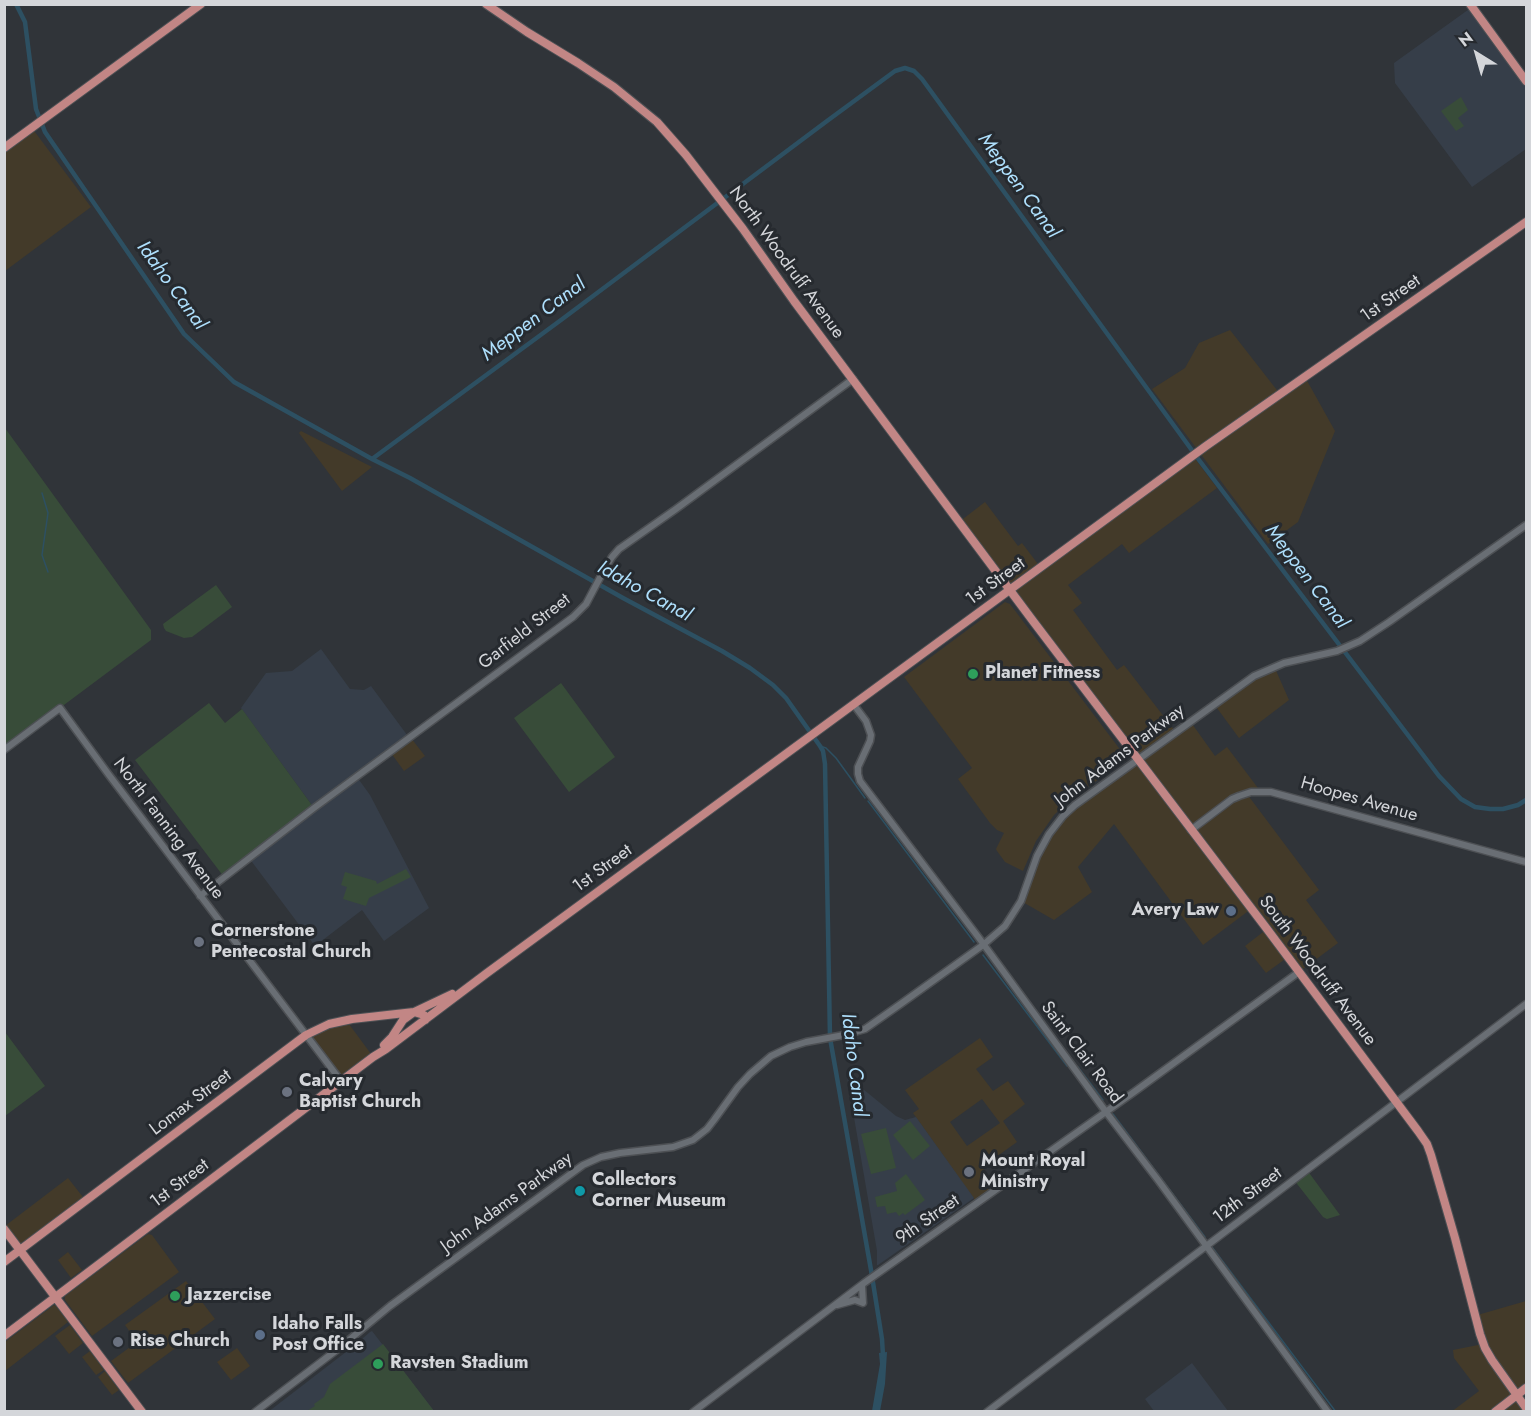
<!DOCTYPE html>
<html>
<head>
<meta charset="utf-8">
<style>
  body { margin:0 }
  #map { position:relative; width:1531px; height:1416px; overflow:hidden; background:#303439; font-family:Jost,sans-serif }
  canvas { display:block }
  .frame { position:absolute; inset:0; border:6px solid #d4d6da; pointer-events:none }
  .north { position:absolute; left:1447px; top:24px; width:60px; height:60px; -webkit-text-stroke:4px #262a2f; paint-order:stroke; rotate:323deg; font-size:16px; font-weight:700; line-height:24px; text-align:center; color:#d4d6da }
  .north::after { content:''; display:block; margin:auto; width:21px; height:27px; background:#d4d6da; clip-path:polygon(50% 0,100% 100%,50% 72%,0 100%) }
</style>
</head>
<body>
<div id="map">
<canvas width="1531" height="1416"></canvas>
<div class="frame"></div>
<div class="north">N</div>
</div>
<script>
const context = document.querySelector('canvas').getContext('2d');
context.lineJoin = 'round';
function paint(path, color) {
  context.fillStyle = color;
  context.fill(path, 'evenodd');
}
function shape(rows) {
  const path = new Path2D();
  for (const r of rows) {
    path.moveTo(r[0], r[1]);
    for (let i = 2; i < r.length; i += 2) path.lineTo(r[i], r[i + 1]);
  }
  return path;
}
function stroke(path, color, width, dash) {
  context.strokeStyle = color;
  context.lineWidth = width;
  context.lineCap = dash ? 'butt' : 'round';
  context.setLineDash(dash || []);
  context.stroke(path);
}
function drawText(font, color, halo, rows, align = 'center') {
  context.font = font + ' Jost,sans-serif';
  context.lineWidth = 6;
  context.setLineDash([]);
  context.textBaseline = 'middle';
  context.strokeStyle = halo;
  context.fillStyle = color;
  for (const [text, x, y, turn = 0] of rows) {
    context.save();
    context.translate(x, y);
    context.rotate((+turn || 0) * Math.PI / 180);
    context.textAlign = isNaN(turn) ? turn : align;
    if (halo) context.strokeText(text, 0, 0);
    context.fillText(text, 0, 0);
    context.restore();
  }
}
paint(shape([
  [32,128,91,207,5,271,5,148],
  [1230,330,1280,394,1305,377,1335,431,1298,522,1268,544,1152,389,1185,368,1199,343],
  [301,431,372,467,342,491,299,433],
  [1193,456,1217,488,1129,553,1122,544,1068,585,1082,603,1073,610,1117,670,1124,665,1175,731,1190,721,1215,756,1227,747,1261,792,1247,794,1319,890,1306,900,1338,943,1299,972,1288,957,1266,973,1245,946,1267,929,1251,909,1203,945,1114,824,1078,867,1092,892,1054,920,1021,901,1037,856,1055,825,1137,759,959,522,985,502,1018,546,1022,543,1041,568],
  [1005,602,1010,604,1125,756,1125,760,1070,800,1054,815,1036,841,1023,871,1005,862,997,851,996,849,1004,833,997,830,990,823,958,779,972,768,904,677],
  [1274,666,1289,700,1239,738,1214,704],
  [411,738,425,756,404,771,391,753],
  [346,1020,374,1058,341,1081,306,1035],
  [980,1038,993,1057,976,1069,993,1091,1008,1081,1025,1104,1003,1121,1017,1142,982,1167,997,1189,977,1203,913,1113,919,1109,905,1090],
  [982,1099,1000,1123,967,1146,950,1122],
  [68,1178,86,1201,20,1250,5,1226],
  [148,1234,152,1235,179,1272,92,1336,65,1300,65,1296],
  [68,1252,82,1270,71,1278,58,1260],
  [186,1281,215,1319,128,1383,111,1361,137,1342,125,1325],
  [1526,1301,1526,1388,1517,1395,1526,1411,1451,1412,1479,1391,1454,1358,1453,1350,1483,1344,1474,1316],
  [54,1305,56,1306,68,1322,5,1371,5,1342],
  [70,1325,83,1343,69,1354,55,1336],
  [237,1348,250,1366,231,1380,217,1362],
  [90,1351,104,1370,96,1375,82,1357],
  [105,1371,119,1390,112,1395,98,1377]
]), '#433a29');
paint(shape([
  [1472,7,1526,82,1526,149,1472,187,1395,83,1394,63],
  [321,649,350,689,364,690,371,686,410,739,357,777,370,795,429,908,384,941,362,910,315,946,249,858,314,808,241,708,266,673,292,671],
  [846,1071,852,1080,896,1116,905,1120,916,1117,974,1198,878,1265,877,1265,877,1251],
  [372,1331,434,1411,268,1412,355,1345,370,1332],
  [1192,1363,1228,1411,1154,1411,1145,1399]
]), '#363e49');
paint(shape([
  [1461,97,1468,110,1458,118,1464,126,1456,131,1441,111],
  [5,428,151,630,151,640,5,749],
  [216,585,232,607,192,637,184,638,166,631,164,628,163,624],
  [561,683,615,757,569,792,514,718],
  [209,703,225,723,242,709,314,808,224,877,135,760],
  [406,869,411,877,369,898,366,906,343,899,347,887,341,885,345,872,376,881,377,884],
  [5,1032,45,1086,5,1116,4,1032],
  [910,1121,930,1146,913,1160,893,1135],
  [886,1128,896,1168,871,1174,861,1134],
  [1307,1170,1340,1215,1327,1219,1323,1217,1294,1180],
  [906,1174,925,1200,905,1215,903,1213,899,1216,896,1212,887,1214,885,1206,877,1207,875,1197,897,1191,895,1183],
  [383,1344,434,1411,307,1411,315,1406,314,1404,324,1397,330,1384]
]), '#384c39');
paint(shape([
  [887,1352,885,1384,880,1411,872,1411,880,1364,879,1353]
]), '#2d5062');
stroke(shape([
  [42,493,48,513,42,555,48,572],
  [820,746,826,748,836,758,865,798],
  [868,801,974,942],
  [983,955,1067,1066],
  [1078,1067,1103,1100],
  [1113,1114,1205,1237],
  [1212,1247,1336,1412]
]), '#2d5062', 1.5);
stroke(shape([
  [16,4,25,22,36,109,45,132,184,334,234,382,372,459,410,478,623,598,722,651,750,668,773,685,786,698,820,746,823,751,825,764,830,1038,871,1270,882,1339,883,1356],
  [372,459,561,320,827,121,895,71,905,68,914,71,922,79,1199,460,1439,776,1461,799,1475,807,1490,809,1503,809,1518,805,1526,800]
]), '#2d5062', 4.5);
const minor = shape([
  [854,705,866,721,871,735,870,741,858,767,858,774,860,781,979,938,1106,1112,1158,1180,1328,1412],
  [4,750,60,708,109,775,341,1081],
  [1191,830,1232,799,1239,796,1251,792,1271,792,1526,862],
  [200,896,314,808,573,617,586,604,603,572,612,557,619,549,676,509,853,379],
  [837,1305,855,1300,863,1303,862,1286,863,1284],
  [255,1412,338,1349,390,1306,583,1165,601,1157,620,1153,673,1147,693,1140,707,1129,714,1120,738,1087,750,1074,771,1056,790,1047,806,1042,844,1035,865,1029,902,1003,983,945,1005,926,1021,901,1037,856,1049,834,1063,816,1075,805,1254,676,1284,663,1337,651,1360,641,1389,622,1526,525],
  [693,1412,864,1283,1134,1092,1299,972],
  [987,1412,1526,1004]
]);
const major = shape([
  [486,4,527,32,578,63,614,87,657,122,686,155,743,229,794,301,1033,621,1267,929,1418,1131,1427,1144,1431,1155,1455,1238,1480,1334,1485,1348,1492,1360,1526,1408],
  [1470,4,1526,81],
  [4,148,201,4],
  [384,1045,392,1037,403,1020,414,1012,452,994],
  [4,1229,142,1412],
  [4,1262,306,1035,329,1024,352,1019,414,1012,424,1015,425,1020],
  [4,1336,373,1057,386,1049,487,973,1206,446,1526,222],
  [1495,1412,1526,1388]
]);
stroke(minor, '#4d5054', 9);
stroke(major, '#4d5054', 10);
stroke(minor, '#696e74', 6);
stroke(major, '#c28685', 8);
for (const [x, y, r, color] of [
  [973,674,6,"#2e9e5b"],
  [1231,911,6,"#5c6f8a"],
  [199,942,6,"#6b7280"],
  [287,1092,6,"#6b7280"],
  [969,1172,6,"#6b7280"],
  [580,1191,6,"#0f9aa8"],
  [175,1296,6,"#2e9e5b"],
  [260,1335,6,"#5c6f8a"],
  [118,1342,6,"#6b7280"],
  [378,1364,6,"#2e9e5b"]
]) {
  const dot = new Path2D();
  dot.arc(x, y, r, 0, 2 * Math.PI);
  context.fillStyle = color;
  context.fill(dot);
  stroke(dot, '#262a2f', 2);
}
drawText('18px', '#d4d6da', '#262a2f', [
  ["North Woodruff Avenue",786,263,54],
  ["1st Street",1391,299,-35],
  ["1st Street",996,582,-36],
  ["Garfield Street",525,632,-38],
  ["John Adams Parkway",1120,756,-37],
  ["Hoopes Avenue",1359,800,16],
  ["North Fanning Avenue",168,829,53],
  ["1st Street",603,869,-36],
  ["South Woodruff Avenue",1317,971,53],
  ["Saint Clair Road",1081,1053,53],
  ["Lomax Street",191,1103,-37],
  ["1st Street",180,1184,-37],
  ["12th Street",1248,1196,-37],
  ["John Adams Parkway",507,1203,-36],
  ["9th Street",928,1220,-35]
]);
drawText('bold 18px', '#d4d6da', '#262a2f', [
  ["Planet Fitness",985,674],
  ["Avery Law",1219,911,"right"],
  ["Cornerstone",211,932],
  ["Pentecostal Church",211,953],
  ["Calvary",299,1082],
  ["Baptist Church",299,1103],
  ["Mount Royal",981,1162],
  ["Ministry",981,1183],
  ["Collectors",592,1181],
  ["Corner Museum",592,1202],
  ["Jazzercise",187,1296],
  ["Idaho Falls",272,1325],
  ["Post Office",272,1346],
  ["Rise Church",130,1342],
  ["Ravsten Stadium",390,1364]
], 'left');
drawText('italic 20px', '#aedffc', '#262a2f', [
  ["Meppen Canal",1018,186,54],
  ["Idaho Canal",171,286,54],
  ["Meppen Canal",534,320,-37],
  ["Meppen Canal",1306,577,53],
  ["Idaho Canal",644,592,29],
  ["Idaho Canal",853,1065,83]
]);
</script>
</body>
</html>
